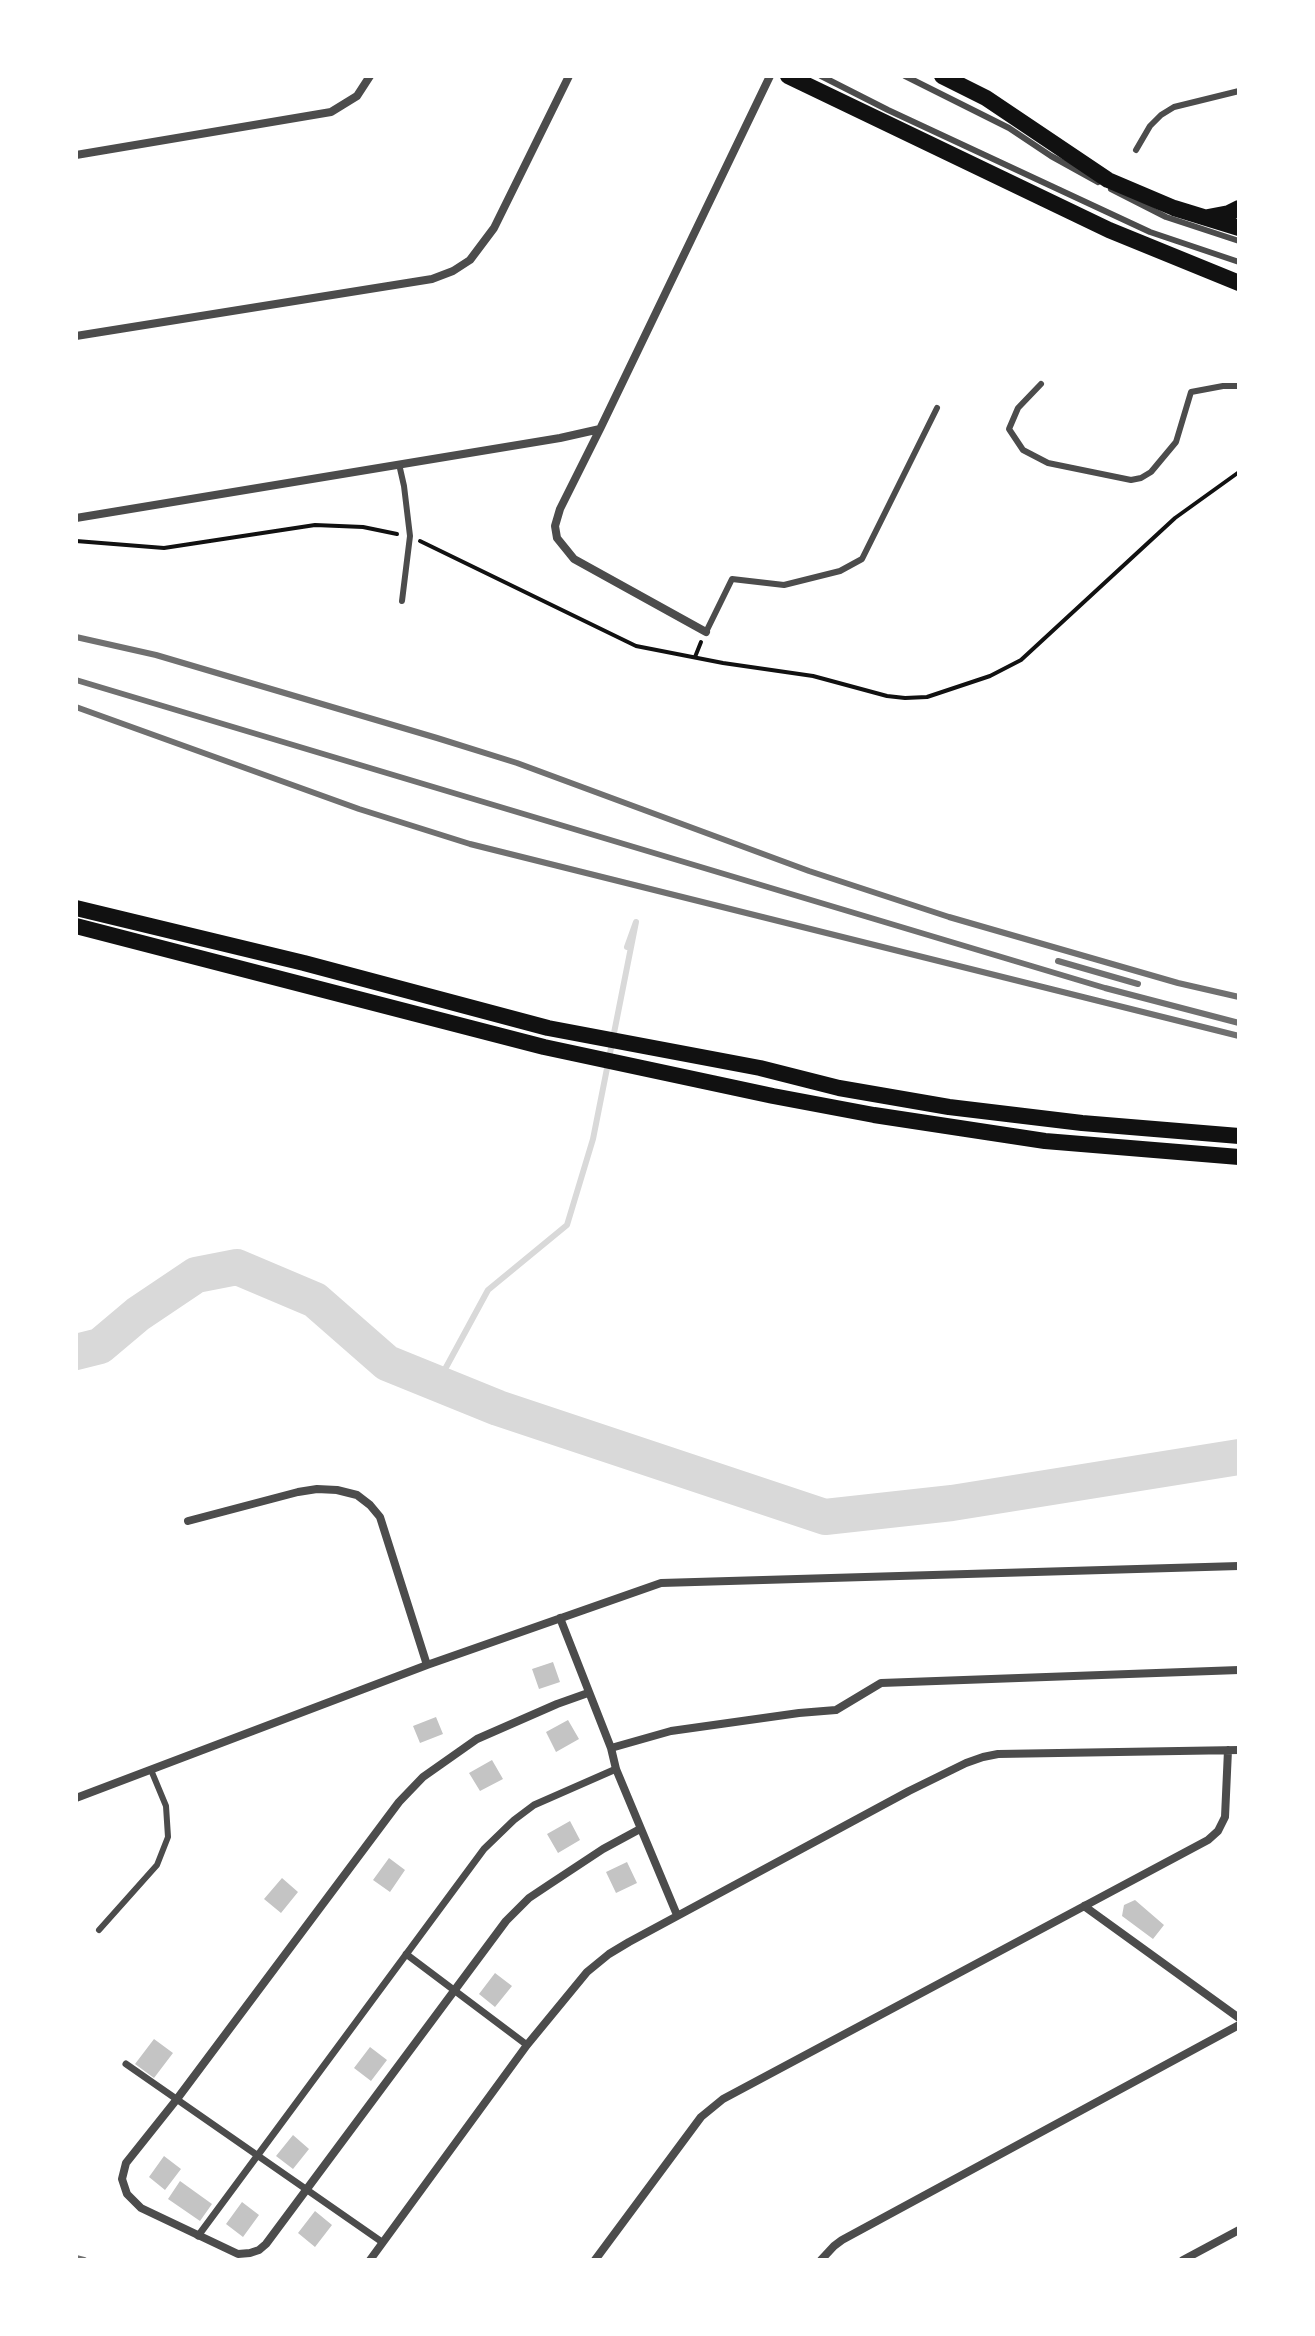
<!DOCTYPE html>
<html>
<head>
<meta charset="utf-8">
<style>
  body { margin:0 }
  #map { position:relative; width:1315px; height:2336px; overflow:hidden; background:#fff; font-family:"DejaVu Sans",sans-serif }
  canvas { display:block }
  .frame { position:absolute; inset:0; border:78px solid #fff; pointer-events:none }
</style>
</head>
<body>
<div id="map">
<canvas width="1315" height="2336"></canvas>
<div class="frame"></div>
</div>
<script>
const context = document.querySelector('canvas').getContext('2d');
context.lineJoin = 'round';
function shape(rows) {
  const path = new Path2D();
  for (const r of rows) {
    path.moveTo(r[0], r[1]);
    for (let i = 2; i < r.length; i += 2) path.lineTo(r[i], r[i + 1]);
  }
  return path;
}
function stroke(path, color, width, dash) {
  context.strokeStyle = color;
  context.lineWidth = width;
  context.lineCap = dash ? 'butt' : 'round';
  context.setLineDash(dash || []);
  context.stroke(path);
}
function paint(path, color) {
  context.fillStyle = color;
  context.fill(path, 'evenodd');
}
stroke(shape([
  [437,1384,488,1290,567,1225,593,1139,636,922,627,947]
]), '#d9d9d9', 6);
stroke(shape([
  [76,1352,100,1346,138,1314,196,1275,237,1267,315,1300,387,1363,498,1408,825,1517,952,1503,1239,1457]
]), '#d9d9d9', 36);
paint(shape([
  [553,1662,560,1682,539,1689,532,1669],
  [436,1717,443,1734,420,1743,413,1726],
  [568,1720,579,1739,556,1752,546,1732],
  [492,1760,503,1779,480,1791,469,1773],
  [570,1821,580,1840,558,1853,547,1834],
  [389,1858,405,1870,390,1892,373,1880],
  [627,1862,637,1883,616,1893,606,1872],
  [282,1878,298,1892,281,1913,264,1899],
  [1135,1900,1164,1925,1153,1939,1122,1916,1124,1905],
  [495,1973,512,1986,495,2007,479,1994],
  [154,2039,173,2053,154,2078,135,2064],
  [370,2047,387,2060,371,2081,354,2068],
  [293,2135,309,2149,293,2169,276,2156],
  [164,2156,181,2169,165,2190,149,2177],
  [180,2181,212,2204,200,2221,168,2199],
  [242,2202,259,2215,243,2237,226,2224],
  [315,2211,332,2225,315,2247,298,2233]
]), '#c4c4c4');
stroke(shape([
  [76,541,164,548,315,525,363,527,397,534],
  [420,541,636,646,723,663,813,676,887,696,905,698,927,697,990,676,1021,660,1175,518,1239,472],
  [695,657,701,642]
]), '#111', 4);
stroke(shape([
  [821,76,888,110,1150,232,1239,262],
  [905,76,1009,128,1051,156,1098,182],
  [1136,150,1150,126,1161,115,1174,107,1239,91],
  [1111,189,1166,217,1239,241],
  [1041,384,1018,408,1009,429,1023,450,1048,463,1131,480,1141,478,1151,472,1176,442,1191,392,1223,386,1239,386],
  [399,464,404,486,410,536,402,601],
  [706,632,732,579,784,585,840,571,862,559,937,408],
  [99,1930,157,1865,168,1837,166,1806,151,1770]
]), '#4c4c4c', 6);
stroke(shape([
  [406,1954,527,2045],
  [126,2064,382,2242],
  [198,2236,484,1849,514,1820,534,1805,616,1769]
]), '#4c4c4c', 7);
stroke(shape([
  [76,155,331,112,357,96,370,76],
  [76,336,432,279,453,271,470,260,494,228,569,76],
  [600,429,560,509,555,526,557,538,574,559,706,632],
  [76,518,560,438,600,429,770,76],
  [188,1521,298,1492,317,1489,337,1490,357,1495,370,1505,380,1517,427,1665],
  [560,1618,611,1748,616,1769,677,1915],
  [588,1693,557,1704,477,1739,423,1777,399,1802,177,2099,126,2163,122,2179,127,2194,141,2208,238,2254,250,2253,259,2250,266,2244,506,1921,529,1898,550,1884,603,1849,640,1829],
  [611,1748,671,1731,799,1713,836,1710,881,1683,1239,1670],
  [76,1798,427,1665,661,1583,1239,1566],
  [1084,1906,1239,2018],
  [370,2260,527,2045,587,1972,609,1954,629,1942,909,1791,966,1763,983,1757,998,1754,1239,1750],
  [595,2260,701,2117,723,2099,1208,1840,1218,1831,1225,1817,1228,1750],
  [821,2260,834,2246,842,2240,1239,2025],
  [1183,2260,1239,2230]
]), '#4c4c4c', 8);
stroke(shape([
  [788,76,1109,230,1239,283],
  [942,76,986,98,1108,180,1174,208,1239,228],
  [1208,217,1229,213,1239,208],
  [76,908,304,963,548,1028,760,1068,839,1088,949,1107,1082,1123,1239,1136],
  [76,926,544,1047,773,1096,874,1115,1045,1141,1239,1157]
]), '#111', 16);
stroke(shape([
  [76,637,156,655,437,738,517,763,809,871,949,917,1178,983,1239,997],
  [76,680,1105,988,1239,1023],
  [76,707,359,809,470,844,1239,1036],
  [1058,961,1138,984],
  [76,2258,84,2260]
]), '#707070', 6);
</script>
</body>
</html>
